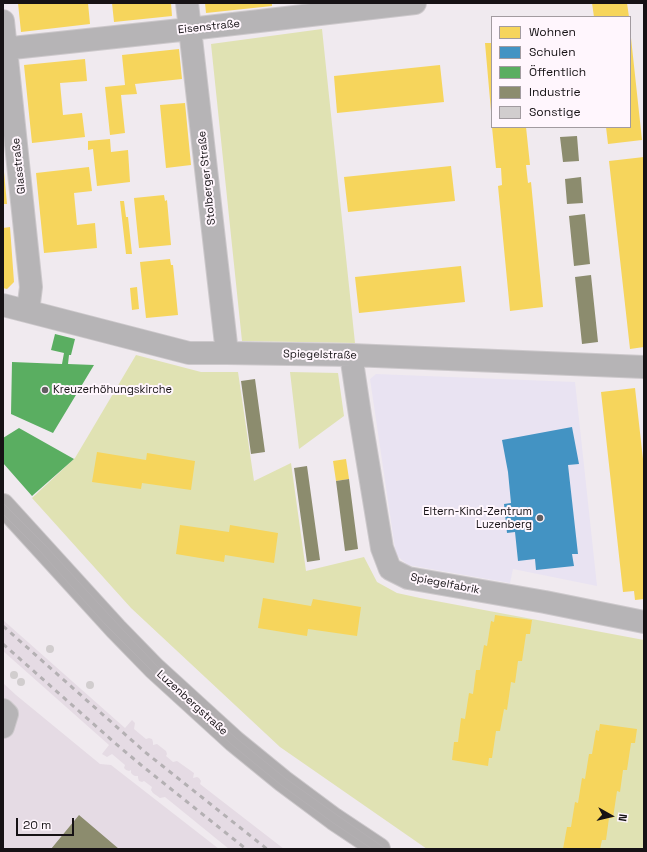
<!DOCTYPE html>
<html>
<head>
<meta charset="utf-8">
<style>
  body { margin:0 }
  #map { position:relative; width:647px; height:852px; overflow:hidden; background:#f0eaef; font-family:"Space Grotesk",sans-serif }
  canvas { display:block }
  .frame { position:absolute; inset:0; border:4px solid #161215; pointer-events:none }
  .legend { position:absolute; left:491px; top:16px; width:140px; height:112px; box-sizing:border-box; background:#fff6fd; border:1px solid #a29ba0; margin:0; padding:5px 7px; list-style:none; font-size:12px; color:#161215 }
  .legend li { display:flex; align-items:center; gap:8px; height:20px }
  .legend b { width:20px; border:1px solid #a29ba0 }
  .north { position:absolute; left:591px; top:796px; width:40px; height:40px; -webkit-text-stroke:3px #fff6fd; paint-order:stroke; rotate:98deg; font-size:11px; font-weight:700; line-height:16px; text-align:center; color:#161215 }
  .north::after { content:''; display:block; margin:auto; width:14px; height:18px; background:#161215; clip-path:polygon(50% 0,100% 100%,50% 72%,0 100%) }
  .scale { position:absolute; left:16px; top:818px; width:58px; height:18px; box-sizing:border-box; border:2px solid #161215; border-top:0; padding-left:5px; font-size:12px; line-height:14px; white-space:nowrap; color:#161215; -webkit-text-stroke:3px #fff6fd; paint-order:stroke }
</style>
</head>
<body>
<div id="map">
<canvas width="647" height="852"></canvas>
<div class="frame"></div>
<ul class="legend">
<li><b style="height:11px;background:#f6d55c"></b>Wohnen</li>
<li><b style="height:11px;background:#4393c3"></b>Schulen</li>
<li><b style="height:11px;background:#5aae61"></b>Öffentlich</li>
<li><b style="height:11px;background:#8c8c6e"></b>Industrie</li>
<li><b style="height:11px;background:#d1cdce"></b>Sonstige</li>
</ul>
<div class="north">N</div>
<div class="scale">20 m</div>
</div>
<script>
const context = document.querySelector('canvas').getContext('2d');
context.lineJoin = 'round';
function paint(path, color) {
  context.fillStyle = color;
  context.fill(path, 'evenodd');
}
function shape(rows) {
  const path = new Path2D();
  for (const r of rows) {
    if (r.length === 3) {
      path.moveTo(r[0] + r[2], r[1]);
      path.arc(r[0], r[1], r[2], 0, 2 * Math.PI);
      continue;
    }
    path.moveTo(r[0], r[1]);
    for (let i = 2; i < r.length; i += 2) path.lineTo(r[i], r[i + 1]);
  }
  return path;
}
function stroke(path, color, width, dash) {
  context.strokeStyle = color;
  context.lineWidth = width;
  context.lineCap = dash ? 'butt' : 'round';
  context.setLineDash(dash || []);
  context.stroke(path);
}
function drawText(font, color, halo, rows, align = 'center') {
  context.font = font + ' "Space Grotesk",sans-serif';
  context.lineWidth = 4;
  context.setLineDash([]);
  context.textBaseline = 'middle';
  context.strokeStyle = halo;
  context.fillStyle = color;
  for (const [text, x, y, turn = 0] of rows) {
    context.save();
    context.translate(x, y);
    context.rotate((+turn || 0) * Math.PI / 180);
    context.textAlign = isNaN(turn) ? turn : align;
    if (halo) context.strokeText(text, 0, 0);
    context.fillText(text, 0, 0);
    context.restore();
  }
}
paint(shape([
  [3,620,125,728,132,720,135,723,134,729,146,739,149,738,152,739,153,742,153,745,157,744,166,751,167,754,166,756,173,762,177,761,194,773,193,778,197,777,199,778,201,781,200,784,284,849,229,849,165,797,160,798,153,793,151,790,152,787,144,781,142,782,139,781,138,778,138,776,135,776,133,775,131,773,131,770,129,771,126,770,124,768,125,765,112,754,107,757,102,754,109,745,3,651],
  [3,683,16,695,100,764,111,765,219,849,3,849]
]), '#e5dbe4');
paint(shape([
  [376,374,575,382,597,586,513,569,510,583,408,565,396,555,370,379]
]), '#e9e3f2');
paint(shape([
  [322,29,355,343,242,341,211,44],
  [136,355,201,372,238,372,254,481,291,463,306,571,364,557,377,582,397,593,420,598,644,640,644,849,427,849,280,747,131,608,32,498,75,458],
  [290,372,338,373,344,416,299,449]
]), '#e0e2b3');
paint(shape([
  [18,3,51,3,51,4,61,3,88,3,90,24,21,32],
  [112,3,171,3,172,16,114,22],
  [205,3,272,3,272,6,206,13],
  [592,3,627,3,629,17,594,17],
  [630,38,631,38,642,140,608,144,606,127,630,127],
  [485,43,492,43,492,111,491,111],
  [179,49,182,79,135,84,137,94,121,95,125,133,110,135,105,87,125,85,122,55],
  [85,59,87,81,60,83,63,115,82,113,85,137,32,143,24,65],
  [440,65,444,102,337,113,334,76],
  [185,103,191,165,166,168,160,105],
  [492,127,526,127,530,165,526,165,528,183,531,182,543,307,510,311,498,186,502,185,501,168,496,168],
  [110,139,111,152,128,150,130,182,97,186,93,149,88,150,88,141],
  [644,157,644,347,630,349,609,161],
  [451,166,455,201,348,212,344,177],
  [89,167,92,191,74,193,77,225,95,223,97,248,44,253,36,173],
  [3,172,4,172,7,204,3,204],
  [164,195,165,201,167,200,171,245,139,248,134,198],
  [120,201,124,201,126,217,128,217,132,254,126,254],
  [10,227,14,282,7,289,3,288,3,228],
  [170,259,171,265,173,265,178,315,146,318,140,262],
  [461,266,465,302,359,313,355,277],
  [137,287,139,309,132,310,130,288],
  [635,388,644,468,644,599,635,600,634,591,623,592,601,392],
  [97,452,146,460,147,453,195,461,191,490,142,483,141,489,92,482],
  [346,459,349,479,336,481,333,461],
  [180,525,229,532,230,525,278,533,274,563,225,555,224,562,176,554],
  [263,598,311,606,313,599,361,607,357,636,308,629,307,636,258,628],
  [495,615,532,620,530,634,526,634,522,661,518,661,515,683,511,682,507,710,504,709,500,731,496,731,492,758,489,758,488,766,452,760,454,742,458,742,461,718,465,719,469,693,473,694,476,670,480,670,484,645,487,646,491,621,494,622],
  [600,724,637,729,635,743,631,743,627,770,623,770,620,792,617,791,613,818,609,818,606,840,602,840,600,849,563,849,567,827,571,827,575,802,578,803,582,778,585,779,589,754,592,754,596,730,599,731]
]), '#f6d55c');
paint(shape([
  [572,427,579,464,568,465,578,554,572,554,574,566,536,570,535,559,518,561,515,532,507,533,504,504,511,503,508,472,502,440]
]), '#4393c3');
paint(shape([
  [55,334,75,339,71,355,69,355,68,364,94,365,53,433,11,414,12,362,62,364,64,353,51,350],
  [19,428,74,459,32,496,3,463,3,438]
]), '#5aae61');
paint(shape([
  [577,136,579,161,563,162,560,137],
  [581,177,583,203,567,204,565,179],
  [585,214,590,264,574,266,569,216],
  [591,275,598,342,582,344,575,277],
  [255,379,265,452,251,454,241,381],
  [307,466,320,560,307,562,294,468],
  [349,479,358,549,345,551,336,481],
  [79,815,119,849,51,849]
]), '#8c8c6e');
paint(shape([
  [50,649,4],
  [14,675,4],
  [21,682,4],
  [90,685,4]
]), '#d1cdce');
const minor = shape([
  [187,3,227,353],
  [3,21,31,287,28,311],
  [3,49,190,29,415,3],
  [3,305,189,353,227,353,351,355,644,367],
  [351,355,360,415,382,548,390,569,408,578,545,602,644,622],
  [3,710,7,714,3,727]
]);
const major = shape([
  [3,505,116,629,154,668,234,741,283,781,334,819,379,849]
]);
stroke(minor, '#ccc8cb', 24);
stroke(major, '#ccc8cb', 24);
stroke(minor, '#b6b4b6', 22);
stroke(major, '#b0adaf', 22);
stroke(shape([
  [3,503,46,546,111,617,157,666,201,707,236,738,285,778,337,815,386,849],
  [3,514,40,551,104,623,152,671,231,744,281,785,332,822,372,849]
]), '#b4b0b3', 1);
stroke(shape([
  [3,626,145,752,267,849],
  [3,644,115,743,141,765,246,849]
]), '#b4b0b3', 3, [5, 5]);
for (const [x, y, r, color] of [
  [45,390,4,"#625e61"],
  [540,518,4,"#625e61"]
]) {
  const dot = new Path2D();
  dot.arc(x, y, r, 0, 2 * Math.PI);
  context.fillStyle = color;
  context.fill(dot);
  stroke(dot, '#fff6fd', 1.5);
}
drawText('11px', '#161215', '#fff6fd', [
  ["Eisenstraße",209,27,-6],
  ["Glasstraße",19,166,-96],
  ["Stolberger Straße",207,178,-96],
  ["Spiegelstraße",320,355,1],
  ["Spiegelfabrik",445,584,11],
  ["Luzenbergstraße",192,703,42]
]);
drawText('11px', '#161215', '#fff6fd', [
  ["Kreuzerhöhungskirche",53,390],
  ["Eltern-Kind-Zentrum",532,512,"right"],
  ["Luzenberg",532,525,"right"]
], 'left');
</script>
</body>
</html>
